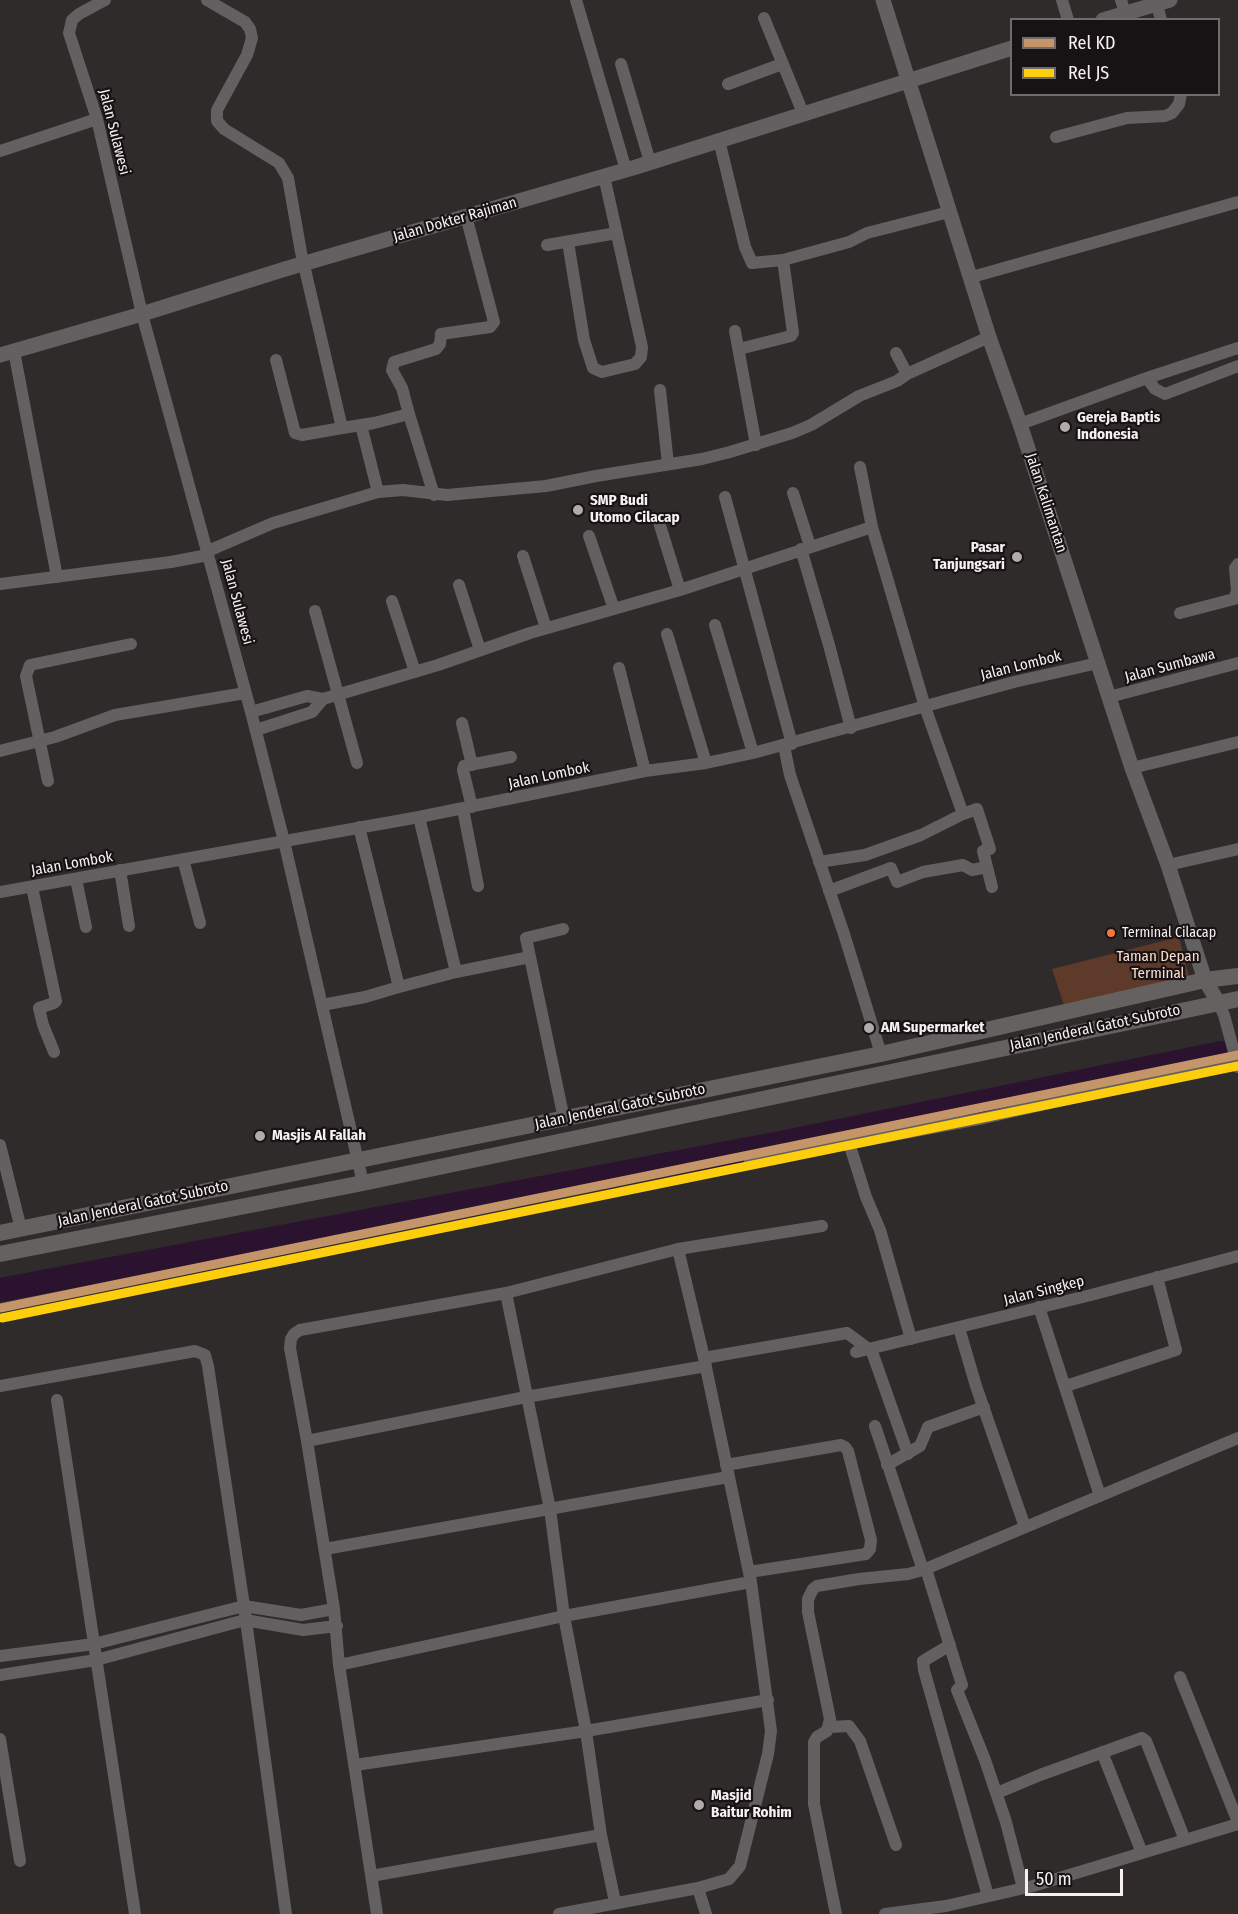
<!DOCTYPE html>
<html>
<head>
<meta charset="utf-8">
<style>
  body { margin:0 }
  #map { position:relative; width:1238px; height:1914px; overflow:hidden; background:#302b2b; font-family:"Fira Sans Condensed",sans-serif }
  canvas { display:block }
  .legend { position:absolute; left:1010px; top:18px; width:210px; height:78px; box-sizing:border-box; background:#171213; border:2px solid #716b6c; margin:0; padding:8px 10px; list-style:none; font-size:18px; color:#f7f0f2 }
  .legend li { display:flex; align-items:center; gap:12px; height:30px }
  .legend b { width:30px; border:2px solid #716b6c }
  .scale { position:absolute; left:1025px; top:1869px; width:98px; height:27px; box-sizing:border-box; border:3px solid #f7f0f2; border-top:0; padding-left:8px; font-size:18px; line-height:21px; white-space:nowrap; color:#f7f0f2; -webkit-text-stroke:4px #171213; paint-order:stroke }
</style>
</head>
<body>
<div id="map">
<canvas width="1238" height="1914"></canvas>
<ul class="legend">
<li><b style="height:8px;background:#c5956a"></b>Rel KD</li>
<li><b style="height:8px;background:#fcce0d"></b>Rel JS</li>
</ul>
<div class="scale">50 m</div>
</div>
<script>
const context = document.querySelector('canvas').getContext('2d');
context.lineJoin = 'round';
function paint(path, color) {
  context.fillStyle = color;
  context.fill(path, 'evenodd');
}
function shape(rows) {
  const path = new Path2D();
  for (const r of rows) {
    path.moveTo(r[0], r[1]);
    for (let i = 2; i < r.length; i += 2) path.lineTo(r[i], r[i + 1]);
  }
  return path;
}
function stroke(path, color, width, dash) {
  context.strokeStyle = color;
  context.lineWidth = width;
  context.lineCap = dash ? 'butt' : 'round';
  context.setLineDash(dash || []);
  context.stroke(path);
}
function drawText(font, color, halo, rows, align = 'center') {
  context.font = font + ' "Fira Sans Condensed",sans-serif';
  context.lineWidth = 4.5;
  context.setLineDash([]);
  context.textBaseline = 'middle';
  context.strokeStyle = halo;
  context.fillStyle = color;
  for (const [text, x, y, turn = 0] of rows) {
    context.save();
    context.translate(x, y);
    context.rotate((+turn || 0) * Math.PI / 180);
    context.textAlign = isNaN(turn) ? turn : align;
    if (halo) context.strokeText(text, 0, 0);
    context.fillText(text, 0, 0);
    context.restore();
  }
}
paint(shape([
  [1179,937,1190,981,1065,1008,1052,969]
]), '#5d3a2a');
stroke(shape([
  [0,1290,775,1144,1221,1053]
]), '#2b122e', 24);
stroke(shape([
  [105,0,79,14,72,20,69,33,97,119,142,314,251,712,284,841,363,1183],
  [207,0,245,22,250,29,252,38,247,55,217,110,217,121,224,129,279,163,288,178,301,252,342,428,374,423,409,414,434,495],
  [576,0,626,170],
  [1062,0,1068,20],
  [1121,0,1125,13],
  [1156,0,1161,20],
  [764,18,803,113],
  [621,64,650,162],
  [728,84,782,64],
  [1056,137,1127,118,1165,116,1172,113,1179,104,1181,94],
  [719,140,745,247,752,263,783,260,849,242,867,233,949,212],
  [0,151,97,119],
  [568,242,584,340,593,368,602,372,635,364,641,357,642,347,604,176],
  [547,245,617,233],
  [972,277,1238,202],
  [735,331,756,445],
  [739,349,791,336,793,333,783,260],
  [14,351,57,577],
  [896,353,907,374],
  [276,360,295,433,302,435,342,428],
  [1147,378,1155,389,1165,394,1238,366],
  [660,390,668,464],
  [409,414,402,388,392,370,394,362,436,349,440,344,441,334,490,327,494,322,466,216],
  [1020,424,1147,378,1238,348],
  [361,425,378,492],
  [793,493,810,546],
  [725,497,792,744],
  [658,519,680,590],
  [589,536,614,609],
  [801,549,829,645,851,728],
  [208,551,273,523,378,492,403,490,447,495,546,486,596,476,702,459,730,452,792,433,811,425,859,396,897,381,907,374,989,337],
  [523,556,546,628],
  [0,584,171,562,208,555],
  [459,585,480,650],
  [392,601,415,672],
  [315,611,357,763],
  [1180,613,1234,599,1237,591,1235,568,1238,564],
  [715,625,753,753],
  [667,634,706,763],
  [619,668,645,771],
  [1109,697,1238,663],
  [323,699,438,665,530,633,680,590,872,527],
  [251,712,307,696,323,699,312,712,256,730],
  [462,723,472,765],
  [784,746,790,775,844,934,881,1054],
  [0,751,55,737,115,715,245,693],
  [1132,768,1238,742],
  [48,781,26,676,30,665,131,644],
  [472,807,463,770,464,766,511,757],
  [463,809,478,886],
  [963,814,977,809,990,849,983,851,987,867],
  [419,817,456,972],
  [359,827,399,987,456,972,530,957,526,938,563,929],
  [183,859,200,923],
  [819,862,865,855,921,835,963,814,925,707,872,527,860,467],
  [1168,865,1238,849],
  [120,870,129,926],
  [76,879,86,927],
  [32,887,56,1001,54,1003,39,1008,43,1025,54,1052],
  [829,891,891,868,897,882,923,872,963,865,972,870,987,867,992,887],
  [0,892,419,817,645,771,706,763,753,753,1014,682,1098,663],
  [530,957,564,1119],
  [1218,1002,1224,1015,1238,1067],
  [322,1005,365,997,399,987],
  [849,1143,866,1197,880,1230,911,1339],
  [0,1145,21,1229],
  [750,1162,984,1118,1238,1060],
  [678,1249,822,1226],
  [1039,1307,1100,1496],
  [959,1328,976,1386,1025,1527],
  [871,1349,908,1454],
  [856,1352,1091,1295,1238,1256],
  [704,1358,847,1333,870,1350],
  [0,1386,195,1351,205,1355,208,1366,244,1606,286,1914],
  [1066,1386,1176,1350,1157,1277],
  [57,1400,135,1914],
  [875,1426,923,1570],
  [307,1441,290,1348,291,1339,294,1334,300,1330,506,1293],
  [726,1465,841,1445,845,1447,848,1451,871,1540,870,1549,866,1554,749,1572],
  [887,1465,920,1446,928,1427,984,1407],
  [325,1549,728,1477],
  [926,1569,962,1685,957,1690,985,1760,1006,1822,1023,1888],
  [950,1645,925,1660,923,1661,924,1670,988,1896],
  [0,1656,94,1644,244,1606,301,1615,334,1609],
  [339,1665,564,1616,751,1582],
  [0,1675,96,1660,245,1620,303,1630,337,1626],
  [1180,1677,1238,1822],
  [829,1727,849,1726,860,1741,896,1845],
  [0,1739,20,1861],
  [1102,1752,1142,1853],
  [355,1765,586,1731,768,1700],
  [997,1793,1040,1775,1142,1738,1146,1741,1185,1840],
  [371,1876,601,1835],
  [615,1902,601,1835,586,1731,564,1616,550,1509,506,1293,678,1249,704,1358,751,1582,771,1731,768,1754,740,1866,729,1879,698,1888],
  [377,1914,339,1665,334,1609,307,1441,526,1397,706,1366],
  [559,1914,698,1888,706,1914],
  [836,1914,814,1804,814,1742,817,1737,827,1731,830,1719,808,1612,808,1599,813,1589,817,1586,859,1579,908,1574,923,1570,1238,1438],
  [885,1914,946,1906,1033,1886,1238,1824]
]), '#626060', 12);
stroke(shape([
  [883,0,989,337,1020,424,1132,768,1168,865,1205,980,1218,1002],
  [1103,20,1170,0],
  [0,355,142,314,285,269,636,167,1012,48]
]), '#626060', 15);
stroke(shape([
  [0,1233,881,1054,1205,980,1238,976],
  [0,1254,363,1183,1238,999]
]), '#656161', 16);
stroke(shape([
  [0,1308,1238,1055]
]), '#c5956a', 9);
stroke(shape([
  [2,1318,1238,1066]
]), '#fcce0d', 9);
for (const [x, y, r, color] of [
  [1065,427,6,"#b1abac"],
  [578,510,6,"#b1abac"],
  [1017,557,6,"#b1abac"],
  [1111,933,5,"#f5763a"],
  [869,1028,6,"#b1abac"],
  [260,1136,6,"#b1abac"],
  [699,1805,6,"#b1abac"]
]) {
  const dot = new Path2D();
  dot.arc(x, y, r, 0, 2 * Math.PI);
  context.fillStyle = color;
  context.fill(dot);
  stroke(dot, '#171213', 2);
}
drawText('14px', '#f7f0f2', '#171213', [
  ["Terminal Cilacap",1122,933]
], 'left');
drawText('15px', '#f7f0f2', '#171213', [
  ["Jalan Sulawesi",114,132,76],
  ["Jalan Dokter Rajiman",455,220,-16],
  ["Jalan Kalimantan",1046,503,72],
  ["Jalan Sulawesi",237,602,75],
  ["Jalan Lombok",1021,666,-14],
  ["Jalan Sumbawa",1170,666,-15],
  ["Jalan Lombok",549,776,-12],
  ["Jalan Lombok",72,864,-10],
  ["Jalan Jenderal Gatot Subroto",1095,1028,-12],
  ["Jalan Jenderal Gatot Subroto",620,1107,-12],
  ["Jalan Jenderal Gatot Subroto",143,1204,-12],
  ["Jalan Singkep",1044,1291,-14]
]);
drawText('bold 15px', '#f7f0f2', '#171213', [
  ["Gereja Baptis",1077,418],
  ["Indonesia",1077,435],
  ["SMP Budi",590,501],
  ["Utomo Cilacap",590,518],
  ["Pasar",1005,548,"right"],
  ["Tanjungsari",1005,565,"right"],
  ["AM Supermarket",881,1028],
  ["Masjis Al Fallah",272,1136],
  ["Masjid",711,1796],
  ["Baitur Rohim",711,1813]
], 'left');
drawText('15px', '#fbdccf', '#171213', [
  ["Taman Depan",1158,957],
  ["Terminal",1158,974]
]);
</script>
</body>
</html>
